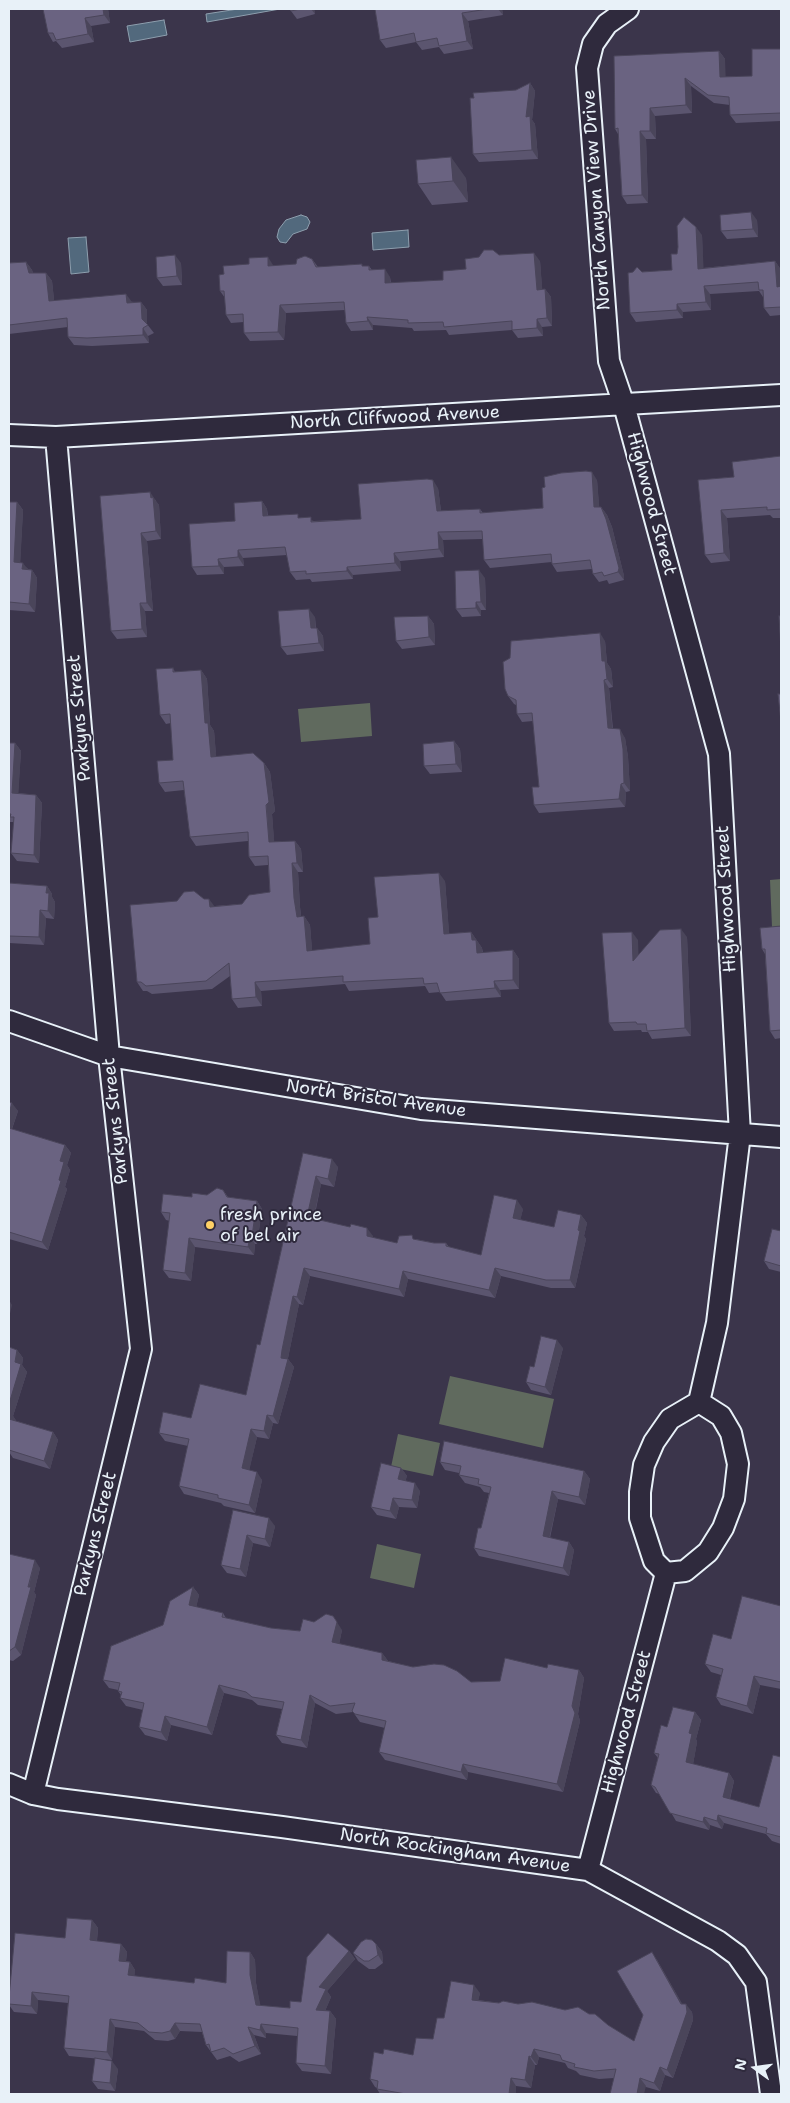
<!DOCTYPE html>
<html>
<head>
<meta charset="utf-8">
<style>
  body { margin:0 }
  #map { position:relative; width:790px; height:2103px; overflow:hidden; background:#3b354b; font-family:"Shantell Sans",sans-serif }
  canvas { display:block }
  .frame { position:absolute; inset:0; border:10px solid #e8f1f8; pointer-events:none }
  .north { position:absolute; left:730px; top:2043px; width:50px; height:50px; -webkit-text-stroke:4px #2f2a3d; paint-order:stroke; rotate:284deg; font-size:14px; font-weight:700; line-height:20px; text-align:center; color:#e8f1f8 }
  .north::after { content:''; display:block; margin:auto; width:18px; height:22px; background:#e8f1f8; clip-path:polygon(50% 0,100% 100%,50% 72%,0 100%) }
</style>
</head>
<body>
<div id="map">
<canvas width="790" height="2103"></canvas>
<div class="frame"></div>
<div class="north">N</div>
</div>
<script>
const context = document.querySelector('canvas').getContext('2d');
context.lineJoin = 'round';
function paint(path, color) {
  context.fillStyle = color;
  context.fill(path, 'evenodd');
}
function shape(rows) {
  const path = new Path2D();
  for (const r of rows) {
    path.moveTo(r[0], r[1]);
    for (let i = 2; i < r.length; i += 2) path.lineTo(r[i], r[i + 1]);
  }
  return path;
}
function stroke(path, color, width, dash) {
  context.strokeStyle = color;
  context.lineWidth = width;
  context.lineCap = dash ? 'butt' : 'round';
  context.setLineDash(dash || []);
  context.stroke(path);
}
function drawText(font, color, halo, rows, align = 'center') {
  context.font = font + ' "Shantell Sans",sans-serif';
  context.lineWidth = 4;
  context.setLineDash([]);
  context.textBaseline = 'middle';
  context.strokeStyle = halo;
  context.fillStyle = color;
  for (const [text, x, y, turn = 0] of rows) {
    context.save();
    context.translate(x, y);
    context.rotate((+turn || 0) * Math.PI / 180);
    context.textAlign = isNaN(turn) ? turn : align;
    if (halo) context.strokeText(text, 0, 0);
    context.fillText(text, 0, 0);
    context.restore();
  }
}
paint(shape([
  [370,703,372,736,301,742,298,709],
  [781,879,781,926,772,927,770,880],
  [450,1376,554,1399,543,1448,439,1424],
  [398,1434,440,1443,433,1476,391,1467],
  [377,1544,421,1554,414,1588,370,1578]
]), '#606a5e');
const water = shape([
  [238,9,280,9,207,22,206,14,238,9],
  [164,20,167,35,130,42,127,26,164,20],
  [301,215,307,217,310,222,307,229,293,234,286,243,280,242,277,237,279,229,286,220,301,215],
  [408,230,409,247,373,250,372,233,408,230],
  [86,237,89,272,71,274,68,238,86,237]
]);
paint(water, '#52697d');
stroke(water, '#8e9fae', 1);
const minor = shape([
  [628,9,607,24,593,44,587,68,609,361,624,405,719,754,740,1134,717,1323,699,1402,670,1419,654,1442,644,1465,640,1492,640,1518,654,1561,666,1573],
  [9,435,56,437,781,395],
  [9,1021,109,1056,421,1109,781,1137],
  [666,1573,685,1571,708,1552,723,1528,734,1499,738,1464,731,1433,721,1416,699,1402],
  [9,1784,33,1794,58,1799,282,1827,588,1870,718,1941,737,1955,756,1982,771,2094],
  [33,1794,141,1349,109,1056,56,437],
  [588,1870,666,1573]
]);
stroke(minor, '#e8f1f8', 24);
stroke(minor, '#2f2a3d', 20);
paint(shape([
  [108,9,110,23,91,26,94,42,62,48,56,41,53,42,48,33],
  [290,9,314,9,315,14,297,19,291,11],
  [375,9,502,9,503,15,468,21,473,49,444,54,439,47,422,50,416,42,386,48,380,40],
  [781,49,781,121,736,123,730,115,730,105,714,103,691,86,692,113,655,116,656,139,646,139,648,203,627,204,622,196,618,134,615,129,719,51,725,59,725,77,752,76],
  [530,83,535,91,532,120,535,124,538,159,479,162,473,154,516,90],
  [466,178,468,202,432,205,418,184],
  [757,220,758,237,727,239,721,231],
  [702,235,703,268,775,261,781,270,781,315,770,316,764,308,763,297,759,291,710,294,711,310,683,312,683,318,636,322,630,313,642,272,672,270,677,254],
  [499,255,540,261,542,289,545,289,551,297,552,326,542,327,543,336,518,338,512,330,449,335,446,330,414,331,412,328,373,325,373,330,351,331,346,323,345,310,286,313,284,340,250,341,244,333,244,322,231,323,226,315,225,298,220,291,224,274,249,264,273,265,273,266,296,264,312,259,318,267,369,266,372,270,390,277,391,283,443,280,466,269],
  [26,262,32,270,33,273,46,273,52,281,54,300,141,302,147,310,147,324,154,333,148,336,149,343,92,346,74,345,68,337,68,327,9,334,9,263],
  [181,263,182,285,163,286,157,278],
  [781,456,781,518,773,518,770,515,727,518,730,561,711,563,705,555,698,480,734,477],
  [597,480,599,507,601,507,607,515,612,527,624,576,624,580,609,584,607,580,599,582,593,574,592,569,557,572,552,564,552,562,490,568,484,560,483,539,443,540,444,557,400,561,401,571,353,575,353,579,312,582,310,579,296,580,290,572,287,555,243,558,244,566,224,567,224,574,197,575,192,567,235,521,262,501,267,509,268,516,300,518,314,521,361,519,438,488,441,511,480,509,483,513,543,508],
  [100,496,156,500,156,502,159,505,161,539,147,541,153,611,145,611,147,637,117,639,111,631],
  [9,502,17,502,23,510,20,562,28,569,32,570,37,578,35,612,9,610],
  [485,578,486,610,481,610,481,616,462,617,456,609],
  [428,616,434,624,435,645,402,649,396,641],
  [315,617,316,628,317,628,323,636,324,651,287,655,281,647],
  [605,641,607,663,611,669,613,687,609,688,613,729,625,738,628,757,630,791,626,792,625,807,539,813,534,805,539,787,533,721,522,722,517,714,516,705,514,704,508,696],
  [173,668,175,672,201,670,207,679,210,725,214,731,216,756,264,763,270,772,275,811,272,814,274,842,295,841,301,849,303,872,298,872,300,907,301,916,304,916,310,925,312,951,370,944,378,917,445,881,449,934,471,932,482,948,483,953,513,950,519,959,519,989,500,990,501,997,446,1001,440,992,429,993,425,986,349,991,345,984,261,991,262,1006,238,1008,232,999,230,976,212,989,152,994,147,991,143,991,137,982,215,906,242,904,270,892,268,865,255,866,249,857,248,841,196,846,190,837,184,790,165,792,159,783,173,760,171,723,166,724,160,715],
  [454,741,460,749,462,772,430,774,424,766],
  [9,743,15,743,21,751,18,793,36,795,42,803,39,863,17,861,11,853,14,822,9,822],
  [9,883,47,886,52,894,52,897,55,902,54,919,46,918,44,945,9,943],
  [781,926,781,1038,775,1039,770,1031,765,954,762,949],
  [687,937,691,1036,652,1039,648,1032,642,1032,641,1030,614,1031,609,1023,638,940,638,955],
  [9,1102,18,1111,12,1129,65,1145,71,1153,67,1165,70,1170,65,1187,67,1189,48,1250,9,1239],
  [303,1153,338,1167,334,1187,321,1184,314,1219,373,1236,373,1238,397,1243,415,1239,434,1243,446,1243,449,1247,481,1255,523,1209,520,1220,554,1227,581,1215,587,1223,584,1236,586,1239,575,1288,551,1288,501,1276,495,1298,408,1279,404,1297,310,1276,303,1305,299,1304,288,1358,288,1359,294,1367,278,1424,273,1423,269,1439,257,1437,249,1470,262,1480,255,1513,224,1506,221,1503,184,1494,179,1486,188,1446,165,1441,159,1433,246,1395,260,1345],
  [223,1190,228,1197,257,1201,262,1209,257,1244,255,1244,254,1255,195,1247,191,1281,169,1278,163,1270,170,1221,166,1220,161,1212,192,1197,207,1195],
  [781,1231,781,1272,769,1269,764,1261],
  [9,1347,17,1350,23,1358,22,1365,27,1372,13,1416,16,1421,53,1432,58,1440,50,1469,13,1458,9,1452],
  [563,1348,551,1395,531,1390,526,1382,534,1367],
  [440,1462,584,1471,590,1479,585,1505,558,1499,550,1538,569,1542,574,1550,569,1576,479,1556,474,1548,481,1528,489,1493,484,1492,480,1487,465,1483,459,1475,459,1473,445,1470],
  [401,1468,407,1476,405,1481,420,1491,417,1508,399,1507,396,1519,377,1515,371,1507],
  [233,1510,275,1526,270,1547,253,1543,246,1577,227,1573,221,1565],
  [9,1554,40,1568,34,1592,36,1595,21,1655,13,1661,9,1660],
  [193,1587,199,1595,196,1607,223,1613,226,1618,271,1628,300,1631,342,1630,339,1644,382,1653,388,1661,471,1682,500,1681,547,1668,579,1670,584,1678,578,1714,580,1721,563,1792,468,1772,467,1780,385,1760,379,1752,385,1728,360,1722,353,1712,336,1714,315,1703,307,1748,282,1743,276,1735,282,1709,258,1705,252,1700,224,1693,212,1735,171,1725,167,1741,145,1735,139,1727,143,1710,126,1706,120,1698,121,1695,118,1691,118,1690,109,1688,103,1680,163,1625],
  [781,1606,781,1689,760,1685,753,1714,721,1705,716,1697,721,1675,711,1672,705,1664,731,1639],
  [695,1712,701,1720,696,1739,697,1742,693,1764,729,1773,734,1781,730,1799,759,1807,781,1757,781,1844,772,1841,766,1834,724,1823,722,1829,710,1825,709,1830,676,1821,660,1794,656,1793,651,1785,658,1758,654,1753,667,1727],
  [92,1920,98,1928,97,1941,121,1944,127,1952,126,1961,130,1962,135,1970,134,1976,194,1983,226,1983,250,1952,255,1960,256,1983,260,2006,290,2008,301,2002,349,1951,355,1959,327,1991,331,1997,325,2011,330,2011,336,2019,331,2074,302,2071,296,2063,297,2036,266,2033,266,2038,254,2035,261,2054,239,2062,230,2056,217,2060,206,2045,202,2032,180,2031,175,2039,168,2041,155,2040,144,2031,115,2027,112,2060,69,2056,64,2048,68,2003,38,2000,37,2014,14,2012,9,2005,9,1997,65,1938],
  [376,1944,382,1952,383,1963,375,1969,369,1969,358,1961,353,1953],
  [657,1960,682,2004,692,2012,693,2020,673,2078,665,2075,660,2091,614,2078,599,2079,580,2075,576,2071,568,2068,565,2063,539,2057,537,2065,535,2065,531,2088,516,2086,516,2094,380,2094,377,2089,377,2088,375,2087,370,2079,383,2054,413,2055,433,2039,444,2018,480,1993,478,2000,499,2003,518,2004,565,2010,589,2014,634,2041,643,2015],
  [118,2069,115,2091,98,2089,92,2081]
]), '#5b556f');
paint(shape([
  [103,9,108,9,110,23,104,15],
  [311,9,314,9,315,14],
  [498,9,502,9,503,15],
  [462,13,468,21,473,49,467,41],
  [85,18,91,26,94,42,88,34],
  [719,51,725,59,726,85,720,77],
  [685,78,691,86,692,113,686,105],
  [530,83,535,91,532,120,535,124,538,159,532,150,526,117],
  [650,108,655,116,656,139,650,131],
  [640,131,646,139,648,203,642,195],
  [451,157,466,178,468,202,453,181],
  [751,212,757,220,758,237,753,229],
  [696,227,702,235,704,277,698,269],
  [534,253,540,261,543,298,537,290],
  [175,255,181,263,182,285,177,276],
  [268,257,273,265,274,274,268,266],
  [775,261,781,270,781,292,777,287],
  [26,262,32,270,35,281,29,273],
  [385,269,390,277,391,291,385,283],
  [46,273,52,281,55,309,49,301],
  [704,286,710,294,711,310,706,302],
  [545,289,551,297,552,326,547,318],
  [126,294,132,302,132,311,127,303],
  [141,302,147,310,147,326,142,319],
  [677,304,683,312,683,318,677,310],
  [280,305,286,313,284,340,278,332],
  [367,317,373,325,373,330,368,321],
  [537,319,542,327,543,336,537,328],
  [143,328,148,336,149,343,143,335],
  [592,472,597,480,600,515,594,507],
  [433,480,438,488,442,519,437,511],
  [150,492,159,505,161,539,156,531],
  [262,501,267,509,268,524,263,516],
  [17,502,23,510,20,570,14,562],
  [601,507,607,515,612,527,624,576,624,580,618,572],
  [721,510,727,518,730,561,724,553],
  [438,532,443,540,444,557,439,549],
  [141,533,147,541,153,611,147,603],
  [238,550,243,558,244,566,238,557],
  [394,553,400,561,401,571,395,563],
  [218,559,224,567,224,574,219,566],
  [23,563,29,571,22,569],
  [347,567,353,575,353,579,347,571],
  [32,570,37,578,35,612,29,604],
  [479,570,485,578,486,610,481,602],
  [476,602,481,610,481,616,476,608],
  [140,603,145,611,147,637,142,629],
  [309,609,315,617,316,636,311,628],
  [428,616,434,624,435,645,429,637],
  [317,628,323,636,324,651,319,643],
  [600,633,605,641,607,663,611,669,613,687,607,679,602,661],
  [201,670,207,679,210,725,214,731,217,765,211,757,205,723],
  [604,680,609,688,613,736,608,728],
  [620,729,625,738,628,757,630,791,624,783],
  [454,741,460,749,462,772,456,764],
  [15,743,21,751,18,801,12,793],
  [264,763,270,772,275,811,272,814,275,851,269,842],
  [621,784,626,792,625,807,619,799],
  [36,795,42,803,39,863,34,855],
  [295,841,301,849,303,872,297,863],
  [292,863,298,872,300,907,302,925,297,917,294,898],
  [439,873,445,881,450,943,444,934],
  [47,886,52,894,52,897,55,902,54,919,48,911,46,893],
  [209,899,215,907,210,907],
  [40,910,46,918,44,945,39,937],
  [304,916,310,925,313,960,307,951],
  [681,929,687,937,691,1036,685,1028],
  [471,932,482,948,483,962,477,953,472,940],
  [632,932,638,940,639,969,633,961],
  [513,950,519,959,519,989,513,980],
  [494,981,500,990,501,997,495,988],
  [255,982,261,991,262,1006,256,997],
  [12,1103,18,1111,10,1134,9,1132,9,1113],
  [65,1145,71,1153,67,1165,70,1170,65,1187,67,1189,48,1250,42,1242,59,1180,60,1161],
  [332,1159,338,1167,334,1187,328,1179],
  [316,1176,321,1184,312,1225,307,1217],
  [517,1200,523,1209,519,1226,513,1218],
  [257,1201,262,1209,257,1244,252,1236],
  [581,1215,587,1223,584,1236,586,1239,575,1288,570,1280],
  [367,1228,373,1236,372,1244,367,1236],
  [250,1236,255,1244,254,1255,248,1247],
  [189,1238,195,1247,191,1281,185,1273],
  [304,1268,310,1276,303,1305,297,1297],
  [495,1268,501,1276,495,1298,489,1290],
  [403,1271,408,1279,404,1297,399,1289],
  [293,1296,299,1304,287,1363,288,1359,294,1367,278,1424,273,1416,282,1350],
  [9,1300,12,1305,9,1318],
  [557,1340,563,1348,551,1395,545,1387],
  [17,1350,23,1358,22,1365,27,1372,13,1416,16,1420,14,1426,9,1419,9,1404],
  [267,1415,273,1423,269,1439,264,1431],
  [251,1429,257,1437,248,1476,242,1468],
  [53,1432,58,1440,50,1469,44,1461],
  [401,1468,407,1476,404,1487,398,1479],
  [584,1471,590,1479,585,1505,579,1497],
  [257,1472,262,1480,255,1513,249,1505],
  [415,1483,420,1491,417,1508,412,1500],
  [552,1491,558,1499,548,1544,543,1536],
  [393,1498,399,1507,396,1519,390,1511],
  [269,1518,275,1526,270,1547,265,1539],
  [247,1535,253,1543,246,1577,240,1569],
  [569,1542,574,1550,569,1576,563,1568],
  [35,1560,40,1568,34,1592,36,1595,21,1655,15,1647],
  [193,1587,199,1595,195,1613,189,1605],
  [333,1616,342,1630,338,1650,332,1642],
  [382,1653,388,1661,382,1660],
  [579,1670,584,1678,578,1714,580,1721,563,1792,557,1784],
  [754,1676,760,1685,753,1714,747,1706],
  [219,1685,224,1693,212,1735,207,1727],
  [310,1695,315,1703,307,1748,301,1740],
  [695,1712,701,1720,696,1739,697,1742,692,1770,686,1762,689,1733],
  [165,1716,171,1725,167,1741,161,1732],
  [463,1764,468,1772,467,1780,461,1772],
  [729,1773,734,1781,728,1805,723,1797],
  [718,1815,724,1823,722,1829,717,1821],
  [704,1817,710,1825,709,1830,703,1822],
  [92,1920,98,1928,96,1948,90,1940],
  [121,1944,127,1952,125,1969,119,1961],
  [376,1944,382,1952,383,1963,378,1955],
  [349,1951,355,1959,327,1991,331,1997,322,2018,316,2010,319,1987],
  [250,1952,255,1960,256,1983,262,2013,256,2005,250,1975],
  [652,1952,657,1960,687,2012,681,2004],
  [130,1962,135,1970,134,1983,128,1975],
  [474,1985,480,1993,477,2008,472,2000],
  [32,1992,38,2000,37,2014,31,2006],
  [686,2004,692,2012,693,2020,673,2078,667,2070],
  [330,2011,336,2019,331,2074,325,2066],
  [110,2019,115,2027,112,2060,107,2052],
  [175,2023,180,2031,175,2039,170,2031],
  [261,2024,266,2033,266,2038,260,2030],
  [248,2027,254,2035,261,2054,255,2046],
  [534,2049,539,2057,537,2065,531,2057],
  [529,2056,535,2065,531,2088,525,2080],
  [112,2061,118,2069,115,2091,110,2083],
  [660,2067,665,2075,660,2091,654,2083],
  [511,2078,516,2086,516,2094,509,2094],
  [640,2078,646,2086,644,2094,637,2094]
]), '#4a455a');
const building = shape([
  [43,9,103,9,104,15,85,18,88,34,56,40,53,33,48,33,43,9],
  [290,9,300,9,291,11,290,9],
  [375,9,488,9,462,13,467,41,439,46,437,38,416,42,414,33,380,40,375,9],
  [752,49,781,49,781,113,730,115,729,97,708,95,685,78,686,105,650,108,650,131,640,131,642,195,622,196,618,128,615,129,614,56,719,51,720,77,752,76,752,49],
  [530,83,526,117,530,116,532,150,473,154,470,98,474,98,473,93,516,90,530,83],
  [451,157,453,181,418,184,416,160,451,157],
  [751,212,753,229,721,231,720,215,751,212],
  [684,217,696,227,698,269,775,261,777,287,781,286,781,307,764,308,763,290,759,290,758,282,704,286,706,302,677,304,677,310,630,313,628,273,633,272,637,267,642,272,672,270,671,254,677,254,678,247,677,226,684,217],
  [484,250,493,250,499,255,534,253,537,290,545,289,547,318,537,319,537,328,512,330,512,321,444,327,443,322,408,323,408,320,367,317,368,321,346,323,344,302,280,305,278,332,244,333,243,314,226,315,224,291,220,291,219,275,224,274,223,266,249,264,249,258,268,257,268,266,296,264,297,259,305,256,312,259,316,267,362,264,362,266,369,266,369,270,385,269,385,283,443,280,443,271,466,269,465,259,479,257,484,250],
  [175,255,177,276,157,278,156,257,175,255],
  [26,262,29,273,46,273,49,301,126,294,127,303,141,302,142,319,148,325,143,328,143,335,87,338,68,337,67,318,9,325,9,263,26,262],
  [781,456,781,509,767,510,767,507,721,510,724,553,705,555,698,480,734,477,732,462,781,456],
  [586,471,592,472,594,507,601,507,606,519,619,568,618,572,604,576,602,572,593,574,590,560,552,564,551,554,484,560,482,531,438,532,439,549,394,553,395,563,347,567,347,571,306,574,306,571,290,572,285,547,238,550,238,557,218,559,219,566,192,567,189,524,235,521,234,503,262,501,263,516,298,514,298,518,311,517,311,522,361,519,358,484,427,479,433,480,437,511,480,509,480,513,543,508,542,488,545,487,544,477,561,473,586,471],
  [150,492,151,498,153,497,156,531,141,533,147,603,140,603,142,629,111,631,100,496,150,492],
  [9,502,17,502,14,562,23,563,22,569,32,570,29,604,9,602,9,502],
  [479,570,481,602,476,602,476,608,456,609,455,571,479,570],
  [309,609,311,628,317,628,319,643,281,647,278,611,309,609],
  [428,616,429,637,396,641,394,617,428,616],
  [779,616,781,616,781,651,779,616],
  [600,633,602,661,605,661,607,679,604,680,608,728,620,729,623,749,624,783,621,784,619,799,534,805,532,787,539,787,532,713,517,714,516,700,508,696,505,689,503,662,510,658,511,641,600,633],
  [173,668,173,672,201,670,205,723,208,723,211,757,253,753,264,763,269,802,266,805,269,842,295,841,297,863,292,863,294,898,297,917,304,916,307,951,370,944,368,918,378,917,374,877,439,873,444,934,471,932,472,940,476,940,477,953,513,950,513,980,494,981,495,988,440,993,437,983,424,984,423,978,343,982,343,976,255,982,256,997,232,999,229,963,206,981,146,986,141,982,137,982,130,905,177,901,184,892,194,891,204,899,209,899,210,907,242,904,249,895,270,892,268,856,249,857,248,832,190,837,183,781,159,783,157,761,173,760,170,714,160,715,156,669,173,668],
  [778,694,781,694,781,722,778,694],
  [454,741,456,764,424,766,423,744,454,741],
  [9,743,15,743,12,793,36,795,34,855,11,853,14,817,10,817,11,814,9,814,9,743],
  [9,883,47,886,46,893,49,893,48,911,40,910,39,937,9,936,9,883],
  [781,926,781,1030,770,1031,765,949,762,949,760,928,781,926],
  [681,929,685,1028,647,1031,646,1024,637,1024,636,1022,609,1023,602,933,632,932,633,961,660,930,681,929],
  [9,1102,12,1103,9,1113,9,1102],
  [9,1128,65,1145,60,1161,64,1162,59,1180,61,1181,42,1242,9,1232,9,1128],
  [303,1153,332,1159,328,1179,316,1176,307,1217,350,1227,351,1224,367,1228,367,1236,397,1243,399,1236,412,1235,413,1239,434,1243,446,1243,446,1246,481,1255,494,1195,517,1200,513,1218,554,1227,558,1210,581,1215,578,1230,580,1231,570,1280,546,1280,495,1268,489,1290,403,1271,399,1289,304,1268,297,1297,293,1296,282,1350,281,1358,288,1359,273,1416,267,1415,264,1431,251,1429,242,1468,257,1472,249,1505,218,1498,218,1495,179,1486,189,1439,159,1433,163,1412,191,1418,200,1384,246,1395,257,1344,260,1345,303,1153],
  [217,1188,223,1190,227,1197,257,1201,252,1236,250,1236,248,1247,189,1238,185,1273,163,1270,170,1213,161,1212,163,1194,192,1197,192,1193,207,1195,217,1188],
  [772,1229,781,1231,781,1266,764,1261,772,1229],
  [541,1336,557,1340,545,1387,526,1382,530,1366,534,1367,541,1336],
  [9,1347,17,1350,15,1362,21,1364,9,1404,9,1347],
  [9,1419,53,1432,44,1461,9,1450,9,1419],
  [444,1441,584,1471,579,1497,552,1491,543,1536,569,1542,563,1568,474,1548,478,1528,481,1528,491,1487,478,1484,479,1479,459,1475,461,1466,440,1462,444,1441],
  [381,1463,401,1468,398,1479,415,1483,412,1500,393,1498,390,1511,371,1507,381,1463],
  [233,1510,269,1518,265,1539,247,1535,240,1569,221,1565,233,1510],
  [9,1554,35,1560,28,1587,31,1587,15,1647,9,1651,9,1554],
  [193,1587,189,1605,223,1613,222,1617,271,1628,300,1631,303,1619,314,1622,326,1614,333,1616,337,1622,332,1642,382,1653,382,1660,413,1667,434,1664,444,1665,457,1671,471,1682,500,1681,505,1658,547,1668,548,1664,579,1670,572,1706,575,1713,557,1784,463,1764,461,1772,379,1752,386,1721,355,1714,352,1711,355,1703,330,1706,310,1695,301,1740,276,1735,284,1702,252,1697,246,1692,219,1685,207,1727,165,1716,161,1732,139,1727,144,1703,120,1698,122,1692,118,1691,120,1683,103,1680,111,1646,163,1625,170,1601,193,1587],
  [742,1596,781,1606,781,1682,754,1676,747,1706,716,1697,723,1669,705,1664,713,1634,731,1639,742,1596],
  [673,1707,695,1712,689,1733,692,1734,686,1762,729,1773,723,1797,759,1807,773,1755,781,1757,781,1837,766,1833,767,1828,718,1815,717,1821,704,1817,703,1822,670,1813,655,1787,651,1785,659,1754,654,1753,661,1725,667,1727,673,1707],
  [67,1918,92,1920,90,1940,121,1944,119,1961,130,1962,128,1975,194,1983,195,1978,226,1983,227,1951,250,1952,250,1975,256,2005,290,2008,290,2001,301,2002,307,1957,328,1933,349,1951,319,1987,326,1989,316,2010,330,2011,325,2066,296,2063,298,2028,261,2024,260,2030,248,2027,255,2046,233,2054,224,2048,211,2052,209,2044,206,2045,200,2024,175,2023,170,2031,162,2033,149,2032,138,2023,110,2019,107,2052,64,2048,69,1996,32,1992,31,2006,9,2004,9,1997,15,1933,65,1938,67,1918],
  [366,1939,372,1940,376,1944,378,1955,369,1961,364,1961,353,1953,361,1942,366,1939],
  [652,1952,681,2004,686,2004,687,2012,667,2070,660,2067,654,2083,640,2078,637,2094,610,2094,616,2069,594,2071,574,2067,575,2064,562,2060,560,2055,534,2049,531,2057,529,2056,525,2080,511,2078,509,2094,406,2094,377,2089,378,2081,370,2079,374,2052,383,2054,384,2049,413,2055,416,2038,433,2039,437,2018,444,2018,451,1981,474,1985,472,2000,499,2003,503,2001,518,2004,532,2002,565,2010,578,2007,589,2014,595,2014,608,2025,634,2041,643,2015,617,1971,652,1952],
  [95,2058,112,2061,110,2083,92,2081,95,2058]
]);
paint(building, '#6a6381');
stroke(building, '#4a455a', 1);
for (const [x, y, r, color] of [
  [210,1225,5,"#ffd166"]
]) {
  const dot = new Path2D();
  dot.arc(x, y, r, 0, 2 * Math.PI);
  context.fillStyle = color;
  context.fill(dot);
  stroke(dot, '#2f2a3d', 2);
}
drawText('18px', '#e8f1f8', '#2f2a3d', [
  ["North Canyon View Drive",597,200,-94],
  ["North Cliffwood Avenue",395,418,-3],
  ["Highwood Street",651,504,75],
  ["Parkyns Street",80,718,-95],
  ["Highwood Street",727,899,-93],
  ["North Bristol Avenue",376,1099,8],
  ["Parkyns Street",116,1121,-96],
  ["Parkyns Street",96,1534,-76],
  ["Highwood Street",627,1722,-75],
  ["North Rockingham Avenue",455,1851,8]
]);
drawText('18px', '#e8f1f8', '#2f2a3d', [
  ["fresh prince",220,1215],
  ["of bel air",220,1236]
], 'left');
</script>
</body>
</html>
